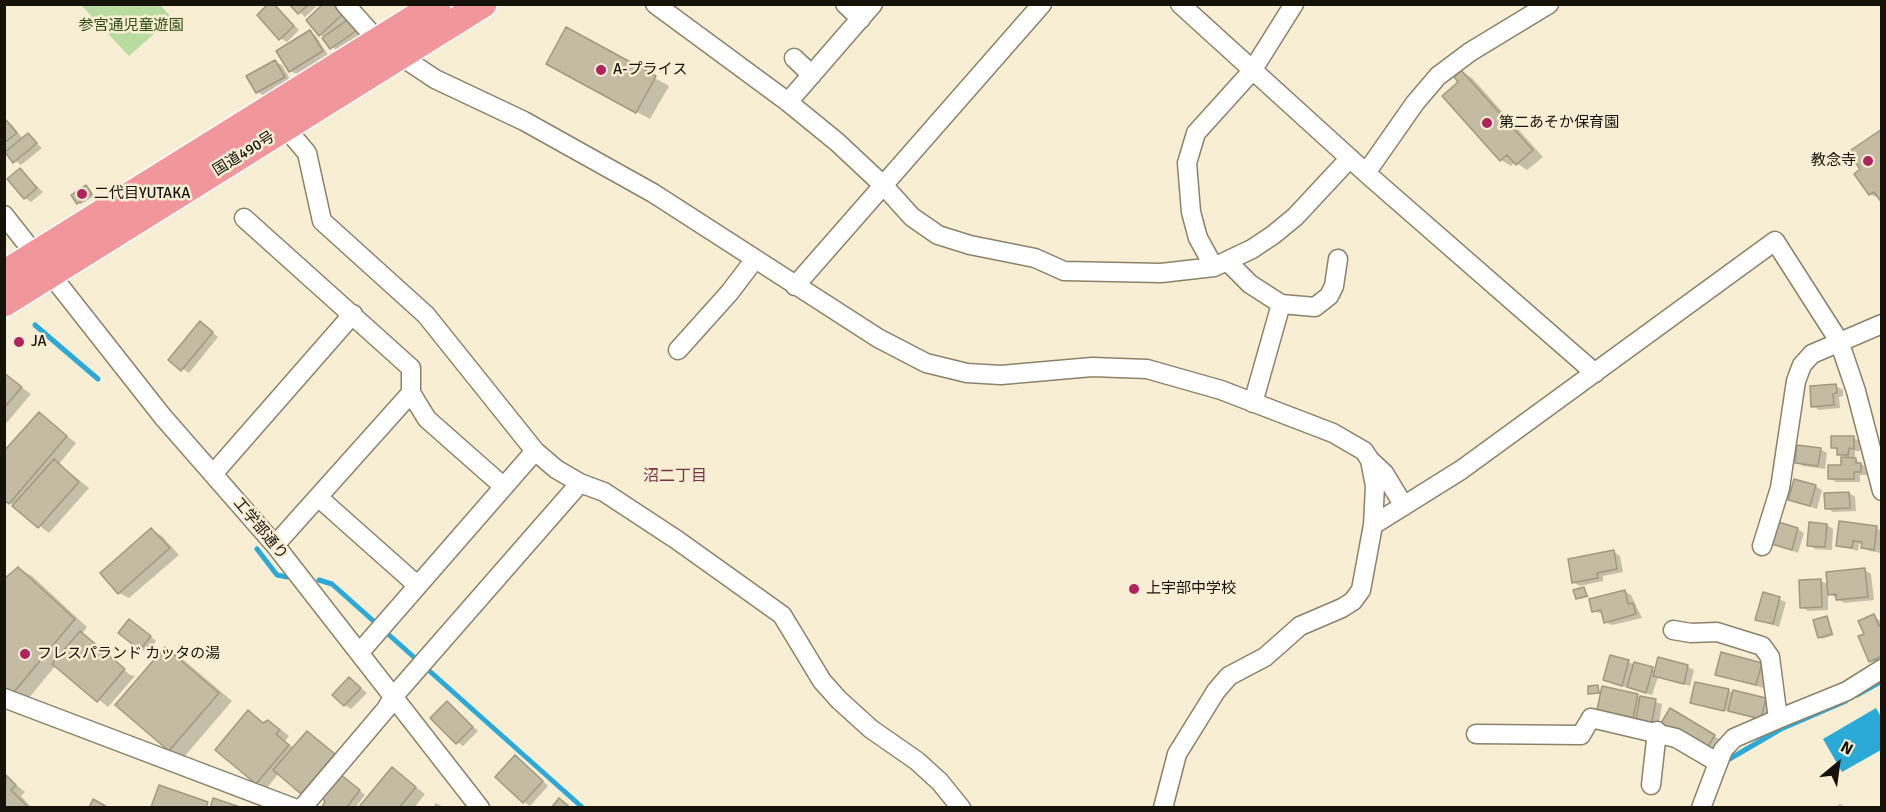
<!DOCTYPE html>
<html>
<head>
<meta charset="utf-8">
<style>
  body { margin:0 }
  #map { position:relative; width:1886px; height:812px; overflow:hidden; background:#f7eed4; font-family:Signika,sans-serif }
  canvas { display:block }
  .frame { position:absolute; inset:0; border:6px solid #151209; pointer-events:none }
  .north { position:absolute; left:1808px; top:734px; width:60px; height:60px; -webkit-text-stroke:4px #f7eed4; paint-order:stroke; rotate:29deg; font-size:16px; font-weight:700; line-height:24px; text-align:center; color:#151209 }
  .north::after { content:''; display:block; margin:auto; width:21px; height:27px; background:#151209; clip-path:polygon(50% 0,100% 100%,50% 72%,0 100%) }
</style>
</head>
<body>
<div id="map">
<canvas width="1886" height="812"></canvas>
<div class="frame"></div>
<div class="north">N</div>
</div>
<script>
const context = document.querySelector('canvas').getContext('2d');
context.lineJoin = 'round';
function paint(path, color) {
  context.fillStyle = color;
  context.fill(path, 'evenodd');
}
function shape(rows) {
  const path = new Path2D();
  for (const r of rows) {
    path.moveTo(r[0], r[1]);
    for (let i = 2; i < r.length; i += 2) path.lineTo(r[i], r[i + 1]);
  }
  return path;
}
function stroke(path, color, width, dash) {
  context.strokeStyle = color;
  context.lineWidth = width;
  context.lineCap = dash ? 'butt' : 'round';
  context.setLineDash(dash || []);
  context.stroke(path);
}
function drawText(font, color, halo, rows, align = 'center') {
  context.font = font + ' Signika,"Noto Sans JP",sans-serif';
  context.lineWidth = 5;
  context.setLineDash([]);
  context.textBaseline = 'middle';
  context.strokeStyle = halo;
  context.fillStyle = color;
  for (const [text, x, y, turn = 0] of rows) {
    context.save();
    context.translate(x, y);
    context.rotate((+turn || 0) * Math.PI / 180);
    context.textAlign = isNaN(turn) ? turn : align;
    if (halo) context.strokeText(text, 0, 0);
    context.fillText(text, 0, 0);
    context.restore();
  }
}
paint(shape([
  [81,5,160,5,172,18,129,56]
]), '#b8dc9f');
paint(shape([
  [1876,708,1881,717,1881,750,1842,772,1823,739]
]), '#2baad8');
paint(shape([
  [274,4,299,30,287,42,280,38],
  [291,4,319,4,305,17],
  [325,4,336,4,349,19,346,21,361,35,338,52,320,34],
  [567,29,669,86,650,119,562,71],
  [310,32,316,36,328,55,297,74,290,71],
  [275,62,282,65,291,81,264,96,258,92,249,76],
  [1462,72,1472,78,1543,157,1527,170,1515,162,1511,166,1501,160,1460,82],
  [4,121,12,125,23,139,28,135,42,148,21,165,4,152],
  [20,170,43,192,31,202,25,198],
  [1862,170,1882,200,1870,194],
  [86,187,94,196,81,204,78,203],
  [206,327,218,337,189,373,170,360],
  [4,375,31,394,4,426],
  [1836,386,1843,390,1843,396,1839,397,1840,408,1819,410,1813,406],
  [39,414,76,443,59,464,89,488,49,533,9,502],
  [1853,438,1860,441,1860,451,1855,451,1855,459,1867,468,1867,475,1860,475,1860,482,1836,482,1830,478,1847,459,1833,447],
  [1820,449,1827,453,1825,469,1803,466,1796,462],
  [1815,486,1822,490,1817,509,1790,500],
  [1849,493,1855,497,1856,511,1833,512,1827,508],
  [1840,523,1882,530,1881,553,1870,551,1863,547,1863,544,1859,544,1858,551,1837,545],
  [1810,524,1827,525,1833,529,1832,550,1815,549,1809,545],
  [1798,529,1804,533,1798,553,1770,543],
  [152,530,162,536,179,555,129,598,119,593],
  [1614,552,1620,556,1623,572,1603,576,1603,581,1580,586,1573,582],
  [18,568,32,576,87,627,82,634,88,639,130,675,135,676,108,707,56,665,28,699,4,690,4,581],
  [1865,570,1871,574,1874,600,1844,603,1828,593,1828,610,1808,611,1802,607,1821,581,1829,585],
  [1584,588,1589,597,1580,599,1577,598],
  [1624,591,1631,595,1642,618,1612,625,1605,622,1603,614,1593,611],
  [1764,594,1786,602,1779,627,1757,619],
  [1874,616,1882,622,1882,662,1876,664,1870,660,1866,635],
  [1827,618,1834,635,1822,639,1820,637],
  [136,625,156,641,147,653,141,649],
  [166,649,179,656,232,701,184,757,170,750],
  [1611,657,1656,671,1659,659,1688,667,1694,670,1690,686,1658,677,1652,695,1611,683,1605,680],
  [1762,664,1768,668,1763,688,1717,674],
  [350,679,367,693,351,709,345,705],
  [1597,686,1601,694,1590,693],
  [1728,691,1772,703,1768,722,1692,702],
  [1637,696,1662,704,1659,724,1606,714,1599,710],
  [447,703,478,731,463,746,457,742],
  [1670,710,1721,740,1713,753],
  [248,712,265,724,268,722,279,728,289,736,285,741,294,748,308,733,344,761,312,798,279,773,267,788,257,782],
  [522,761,548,786,530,806,524,802],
  [393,769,425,794,414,808,360,808],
  [6,777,25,792,21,796,32,808,4,808],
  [347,780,365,795,355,808,323,808],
  [436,803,443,807,444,808,433,808],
  [1840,804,1846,807,1847,808,1834,808]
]), '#0003');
stroke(shape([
  [35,325,98,379],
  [257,549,277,575,287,577],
  [319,580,332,584,583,808],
  [1857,695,1882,681],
  [1726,761,1781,729,1846,701]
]), '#2baad8', 5);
const building = shape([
  [268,4,274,4,294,26,279,40,257,15,268,4],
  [289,4,309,4,298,14,289,4],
  [323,4,335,4,343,14,319,36,306,20,323,4],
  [347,20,356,31,330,49,322,38,347,20],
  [566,27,656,76,636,113,546,64,566,27],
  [310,30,323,51,289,72,276,51,310,30],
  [275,60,285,77,256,93,246,76,275,60],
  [1461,70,1533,150,1516,165,1507,155,1500,161,1442,96,1458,82,1454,77,1461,70],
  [6,120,17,133,4,143,4,121,6,120],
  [1882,129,1882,203,1874,192,1869,195,1854,174,1860,169,1848,152,1882,129],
  [28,133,37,143,13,163,5,152,28,133],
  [20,168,37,188,24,199,7,179,20,168],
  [86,185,92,194,77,204,71,195,86,185],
  [200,321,213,332,181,371,168,360,200,321],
  [4,373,22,387,4,408,4,373],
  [1836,384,1837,393,1833,394,1834,405,1811,407,1810,386,1836,384],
  [39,412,67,436,9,504,4,500,4,451,39,412],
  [1831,436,1854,436,1854,449,1849,448,1848,455,1837,455,1837,448,1831,448,1831,436],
  [1797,445,1821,448,1818,466,1795,463,1797,445],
  [1841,457,1856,458,1856,463,1861,463,1861,472,1854,472,1854,479,1828,479,1828,465,1841,465,1841,457],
  [54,459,79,482,38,528,12,506,54,459],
  [1794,479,1816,485,1810,506,1788,500,1794,479],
  [1849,492,1850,508,1825,509,1824,493,1849,492],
  [1775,521,1798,528,1792,550,1768,543,1775,521],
  [1839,521,1877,526,1874,550,1861,548,1862,542,1853,541,1852,548,1836,546,1839,521],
  [1809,522,1827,524,1825,547,1807,546,1809,522],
  [151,528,170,548,118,594,100,573,151,528],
  [1614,550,1617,569,1597,573,1598,578,1572,583,1568,559,1614,550],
  [18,567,75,619,14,692,4,688,4,579,18,567],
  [1865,568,1868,597,1836,600,1836,594,1828,595,1826,572,1865,568],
  [1821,579,1822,607,1800,608,1799,580,1821,579],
  [1584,587,1587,596,1576,599,1573,590,1584,587],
  [1625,590,1628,604,1633,603,1636,614,1604,623,1601,610,1592,612,1589,599,1625,590],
  [1763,592,1780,597,1773,624,1755,620,1763,592],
  [1874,614,1879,626,1882,624,1882,656,1869,662,1858,636,1864,634,1858,621,1874,614],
  [1827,616,1832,634,1818,638,1813,620,1827,616],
  [129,619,151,636,140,650,118,633,129,619],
  [80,631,125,669,97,702,52,664,80,631],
  [165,647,219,693,169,751,115,705,165,647],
  [1721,652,1762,663,1756,685,1715,675,1721,652],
  [1610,655,1629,660,1622,686,1603,680,1610,655],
  [1658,657,1688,665,1684,684,1653,676,1658,657],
  [1634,662,1653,667,1646,693,1627,687,1634,662],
  [349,677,361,688,344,706,332,695,349,677],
  [1695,682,1729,689,1724,711,1690,703,1695,682],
  [1598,685,1599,693,1588,694,1588,686,1598,685],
  [1602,686,1638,694,1633,718,1597,710,1602,686],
  [1733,690,1766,698,1761,719,1728,711,1733,690],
  [1640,696,1656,699,1652,722,1636,719,1640,696],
  [447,701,473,727,456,744,430,718,447,701],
  [1670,708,1715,735,1706,750,1661,723,1670,708],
  [248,710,263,723,268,720,280,730,276,734,289,745,256,784,215,750,248,710],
  [307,731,335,754,301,794,273,770,307,731],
  [515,755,543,781,523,803,495,777,515,755],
  [392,767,416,787,399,808,358,808,392,767],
  [340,774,360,790,346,808,321,808,325,802,322,797,340,774],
  [6,775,16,785,11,790,29,808,4,808,6,775],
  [159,785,208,802,206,808,151,807,159,785],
  [213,798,243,808,210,808,213,798],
  [559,798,571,808,551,808,559,798],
  [93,799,109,808,89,808,93,799]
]);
paint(building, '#c4bba3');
stroke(building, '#a19881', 1.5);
const minor = shape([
  [345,4,378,41,435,79,524,121,653,193,878,338,926,363,967,373,1001,375,1092,367,1147,369,1221,390,1333,433,1364,451,1370,460,1375,486,1373,525,1361,590,1353,601,1342,608,1300,626,1265,657,1229,676,1216,691,1177,754,1163,808],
  [655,4,788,102,837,142,884,186,912,217,938,235,970,245,1035,258,1064,271,1161,273,1214,267,1252,249,1273,235,1295,217,1350,158],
  [845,4,861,19],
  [1180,4,1366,173,1595,373],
  [794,58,812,75],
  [788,102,873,4],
  [279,120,307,153,322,221,426,315,535,451,556,469,580,483,604,492,677,540,782,615,822,681,839,700,871,729,917,761,940,782,961,808],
  [1366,173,1415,103,1438,76,1470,52,1549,4],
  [4,215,163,417,275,545,480,808],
  [244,218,411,368,411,393,427,419,504,487],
  [1227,261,1250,284,1281,304,1315,307,1329,296,1334,286,1338,259],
  [1214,267,1198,238,1191,212,1187,163,1196,133,1252,71,1294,4],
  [795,286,1042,4],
  [678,350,730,292,755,259],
  [1253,403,1281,304],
  [1371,461,1384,473,1404,506],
  [213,474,353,314],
  [318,497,417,585],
  [1373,525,1461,470,1775,241,1839,341,1856,391,1882,491],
  [275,545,411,393],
  [1762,546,1780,488,1796,381,1802,365,1812,354,1882,324],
  [1673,630,1691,633,1717,632,1762,646,1770,657,1778,719,1847,691,1882,669],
  [360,652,535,451],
  [4,698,294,808],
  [1476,734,1581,735,1591,718,1676,738,1717,762],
  [1651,785,1657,731],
  [302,808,386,709,393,697,580,483],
  [1701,808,1723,750,1734,738,1778,719]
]);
const highway = shape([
  [4,274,437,4],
  [4,303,483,4]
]);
stroke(minor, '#8a826b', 21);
stroke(highway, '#fff', 30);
stroke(minor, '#fff', 18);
stroke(highway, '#f1969b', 27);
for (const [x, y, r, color] of [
  [601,70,6,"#b0235e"],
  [1487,123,6,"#b0235e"],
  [1868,161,6,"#b0235e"],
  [82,194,6,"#b0235e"],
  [19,342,6,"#b0235e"],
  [1134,589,6,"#b0235e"],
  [25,654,6,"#b0235e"]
]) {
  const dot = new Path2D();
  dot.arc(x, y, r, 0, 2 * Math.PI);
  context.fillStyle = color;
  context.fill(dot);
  stroke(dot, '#f7eed4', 2);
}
drawText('15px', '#304e13', '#f7eed4', [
  ["参宮通児童遊園",131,26]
]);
drawText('15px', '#151209', '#f7eed4', [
  ["A-プライス",613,70],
  ["第二あそか保育園",1499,123],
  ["教念寺",1856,161,"right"],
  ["二代目YUTAKA",94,194],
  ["JA",31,342],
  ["上宇部中学校",1146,589],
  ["フレスパランド カッタの湯",37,654]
], 'left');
drawText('15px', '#151209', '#f7eed4', [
  ["国道490号",244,154,-32],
  ["工学部通り",260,529,50]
]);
drawText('16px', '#78334a', '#f7eed4', [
  ["沼二丁目",675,477]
]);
</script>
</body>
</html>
